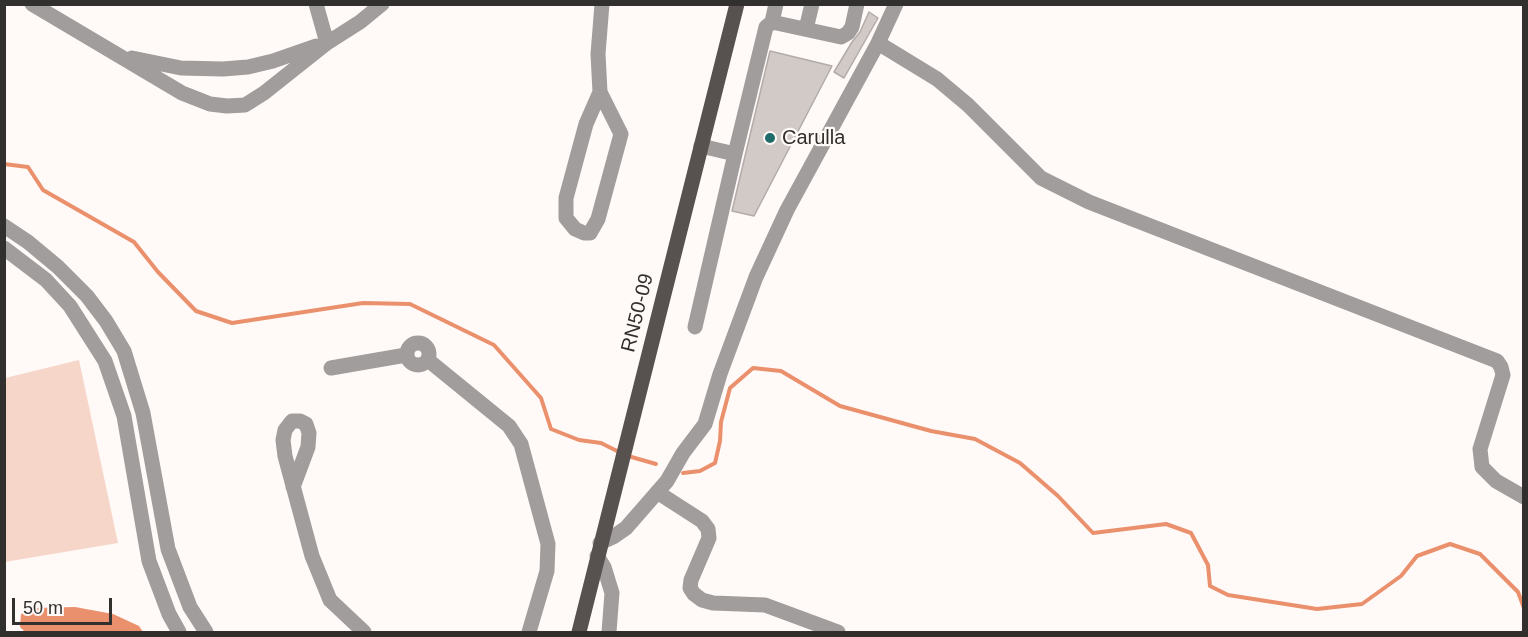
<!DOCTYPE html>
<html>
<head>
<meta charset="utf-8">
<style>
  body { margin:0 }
  #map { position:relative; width:1528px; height:637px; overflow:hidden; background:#fffaf8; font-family:Helvetica,sans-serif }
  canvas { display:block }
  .frame { position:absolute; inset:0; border:6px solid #32302e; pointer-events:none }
  .scale { position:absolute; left:12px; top:598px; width:100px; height:27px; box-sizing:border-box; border:3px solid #32302e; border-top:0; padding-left:8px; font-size:18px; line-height:21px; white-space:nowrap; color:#32302e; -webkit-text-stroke:4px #fffaf8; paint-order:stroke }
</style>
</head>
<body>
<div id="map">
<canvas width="1528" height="637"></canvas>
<div class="frame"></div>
<div class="scale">50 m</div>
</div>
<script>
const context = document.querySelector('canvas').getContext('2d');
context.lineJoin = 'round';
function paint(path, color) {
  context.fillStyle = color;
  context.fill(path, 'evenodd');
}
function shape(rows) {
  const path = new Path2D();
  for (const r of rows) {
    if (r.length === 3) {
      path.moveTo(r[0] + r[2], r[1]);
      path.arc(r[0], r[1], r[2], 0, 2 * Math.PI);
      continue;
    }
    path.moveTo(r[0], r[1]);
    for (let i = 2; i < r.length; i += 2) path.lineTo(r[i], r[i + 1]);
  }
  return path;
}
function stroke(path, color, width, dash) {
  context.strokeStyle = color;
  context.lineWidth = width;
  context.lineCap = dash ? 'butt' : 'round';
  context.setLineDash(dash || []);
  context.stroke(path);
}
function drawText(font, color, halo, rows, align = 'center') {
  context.font = font + ' Helvetica,sans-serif';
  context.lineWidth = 4.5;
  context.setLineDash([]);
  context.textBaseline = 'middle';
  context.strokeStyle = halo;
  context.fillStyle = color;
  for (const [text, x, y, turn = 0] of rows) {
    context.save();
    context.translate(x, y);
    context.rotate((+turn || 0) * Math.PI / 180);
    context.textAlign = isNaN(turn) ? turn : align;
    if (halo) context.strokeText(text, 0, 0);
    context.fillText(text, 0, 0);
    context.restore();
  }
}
paint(shape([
  [79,360,118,543,5,562,5,378]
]), '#f6d6c9');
paint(shape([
  [75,607,113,614,139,626,143,632,25,632,20,627,21,614,33,608]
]), '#eb906c');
stroke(shape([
  [4,164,28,167,43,190,134,242,158,272,196,311,232,323,363,303,410,304,494,345,541,398,551,429,579,440,601,443,621,453],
  [628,456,656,464],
  [683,473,700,471,715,463,720,441,721,422,730,388,753,368,781,371,840,406,931,431,975,439,1020,463,1058,496,1093,533,1166,524,1191,533,1208,565,1210,586,1228,595,1317,609,1362,604,1401,576,1417,556,1450,544,1480,554,1518,592,1524,608],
  [1523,632,1524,632]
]), '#eb906c', 4);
const building = shape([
  [869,12,878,18,844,78,834,72,852,42,860,32,869,12],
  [770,51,832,66,754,216,732,211,770,51]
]);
paint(building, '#d1cac7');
stroke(building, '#b3aba9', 1.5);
stroke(shape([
  [32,4,182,93,210,104,227,106,245,105,264,93,327,43,360,22,382,4],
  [316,4,327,43],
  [772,22,776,4],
  [806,29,812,4],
  [878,43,937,79,968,105,1041,178,1089,202,1497,361,1501,367,1503,375,1480,449,1482,467,1496,481,1524,497],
  [132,58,181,68,223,69,248,67,273,61,316,46],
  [600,92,586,124,566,198,566,218,575,229,584,233,590,233,598,219,621,134,600,92,598,54,602,4],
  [701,146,735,154,766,27,772,22,841,37,848,33,852,27,857,4],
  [4,226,28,242,58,267,87,296,106,321,124,351,143,413,168,549,190,607,206,632],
  [4,248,46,280,70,306,105,361,124,416,149,561,169,614,179,632],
  [695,327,735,154],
  [418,354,11],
  [428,360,509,426,521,444,548,544,547,571,529,632],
  [331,368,406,355],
  [293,487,308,447,309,433,306,424,300,421,292,421,285,430,283,440,285,456,312,556,330,600,364,632],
  [657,492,702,521,708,529,709,538,691,580,690,588,694,594,702,600,713,603,765,605,838,632],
  [600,543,613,537,626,528,667,481,683,453,705,424,720,374,756,277,787,210,878,43,896,4],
  [597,556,604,567,612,593,609,632]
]), '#a09d9c', 15);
stroke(shape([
  [579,632,737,4]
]), '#57514f', 15);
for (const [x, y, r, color] of [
  [770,138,6,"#206c6a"]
]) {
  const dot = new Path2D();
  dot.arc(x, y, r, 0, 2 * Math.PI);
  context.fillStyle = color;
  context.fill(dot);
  stroke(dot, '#fffaf8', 2);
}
drawText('20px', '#32302e', '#fffaf8', [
  ["Carulla",782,138]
], 'left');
drawText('20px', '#32302e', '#fffaf8', [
  ["RN50-09",638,313,-76]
]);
</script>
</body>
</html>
